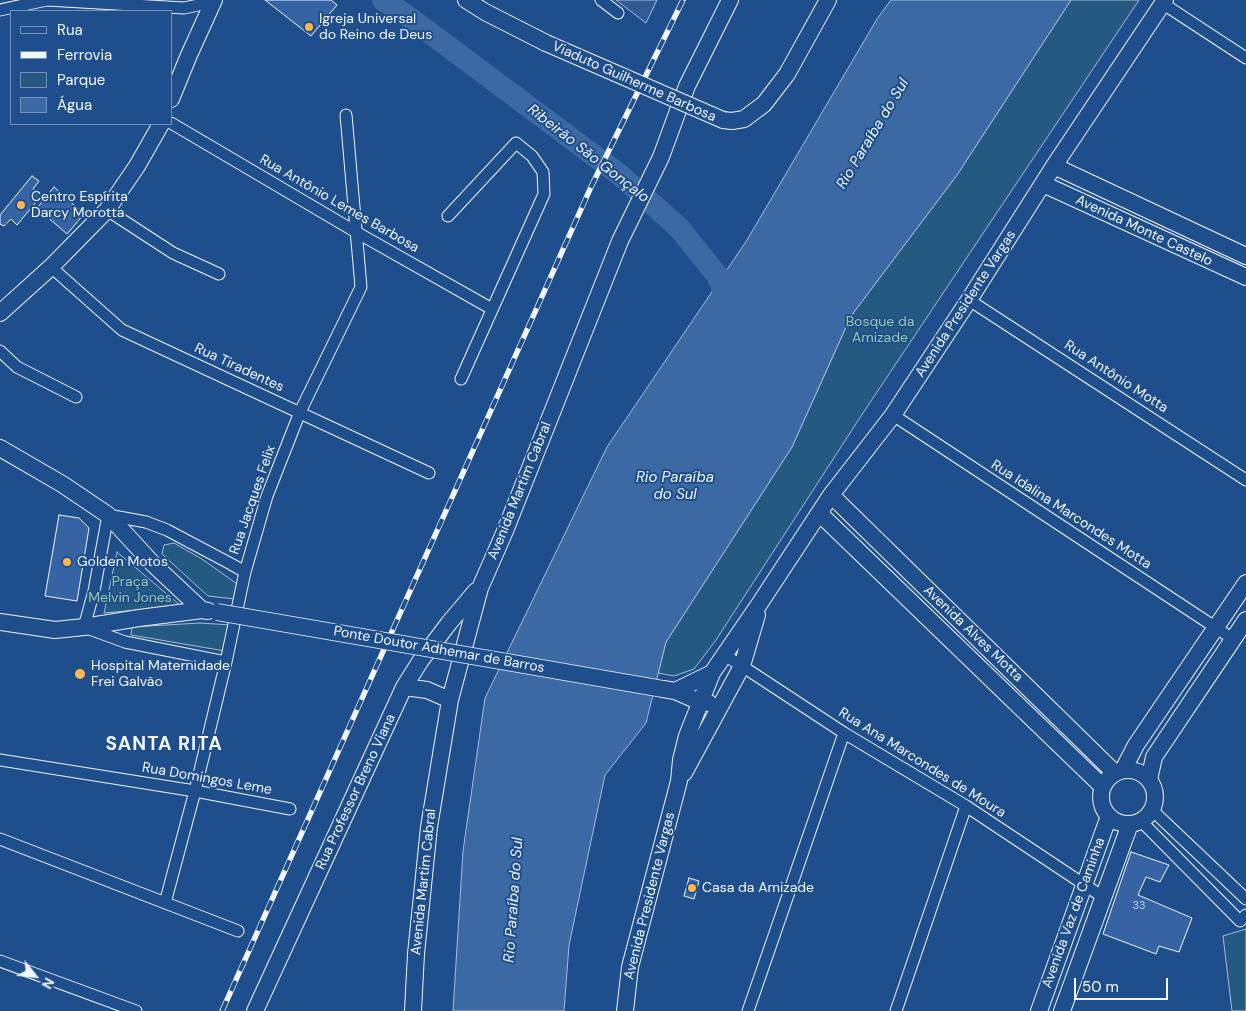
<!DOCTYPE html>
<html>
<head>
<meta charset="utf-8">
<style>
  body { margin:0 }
  #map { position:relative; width:1246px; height:1011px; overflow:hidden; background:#1f4e8c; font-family:"DM Sans",sans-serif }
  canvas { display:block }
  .legend { position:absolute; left:10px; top:10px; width:162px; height:115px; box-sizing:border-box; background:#1f4e8c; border:1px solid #7391ba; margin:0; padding:6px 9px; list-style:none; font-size:15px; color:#f2f6ff }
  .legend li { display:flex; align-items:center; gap:10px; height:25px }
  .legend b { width:25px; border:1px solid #7391ba }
  .north { position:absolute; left:10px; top:951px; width:50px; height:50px; -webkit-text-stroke:4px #1f4e8c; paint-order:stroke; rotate:119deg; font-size:14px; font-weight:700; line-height:20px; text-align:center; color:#f2f6ff }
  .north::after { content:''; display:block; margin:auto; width:18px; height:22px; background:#f2f6ff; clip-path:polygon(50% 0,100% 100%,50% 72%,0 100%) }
  .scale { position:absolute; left:1074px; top:978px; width:94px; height:22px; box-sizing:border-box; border:2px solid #f2f6ff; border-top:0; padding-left:6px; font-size:15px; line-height:18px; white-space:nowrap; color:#f2f6ff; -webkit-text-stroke:4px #1f4e8c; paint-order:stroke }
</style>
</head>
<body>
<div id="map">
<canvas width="1246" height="1011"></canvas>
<ul class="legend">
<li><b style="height:6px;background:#1f4e8c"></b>Rua</li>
<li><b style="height:6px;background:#f2f6ff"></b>Ferrovia</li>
<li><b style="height:14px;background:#245a82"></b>Parque</li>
<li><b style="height:14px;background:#3b69a3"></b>Água</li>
</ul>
<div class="north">N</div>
<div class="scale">50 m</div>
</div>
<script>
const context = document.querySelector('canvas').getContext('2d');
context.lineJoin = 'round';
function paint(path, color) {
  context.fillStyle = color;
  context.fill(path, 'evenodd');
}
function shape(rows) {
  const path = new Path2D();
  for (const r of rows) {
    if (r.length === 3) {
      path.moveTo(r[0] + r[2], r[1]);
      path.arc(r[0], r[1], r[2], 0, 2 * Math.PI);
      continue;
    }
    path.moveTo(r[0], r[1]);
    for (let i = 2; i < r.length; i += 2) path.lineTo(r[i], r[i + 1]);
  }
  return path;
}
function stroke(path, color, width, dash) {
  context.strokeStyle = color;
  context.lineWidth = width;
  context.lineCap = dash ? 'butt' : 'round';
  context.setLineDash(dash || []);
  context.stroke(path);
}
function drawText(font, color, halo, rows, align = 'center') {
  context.font = font + ' "DM Sans",sans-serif';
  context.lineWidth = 4;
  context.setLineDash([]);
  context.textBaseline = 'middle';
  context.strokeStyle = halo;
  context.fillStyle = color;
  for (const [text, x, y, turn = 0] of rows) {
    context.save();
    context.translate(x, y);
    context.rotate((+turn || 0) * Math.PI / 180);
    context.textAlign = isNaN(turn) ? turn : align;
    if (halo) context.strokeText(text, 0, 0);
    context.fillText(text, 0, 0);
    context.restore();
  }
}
const green = shape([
  [1071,0,1139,0,863,413,716,640,694,669,674,676,658,673,666,642,792,447,851,316,957,175,1071,0],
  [174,543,202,559,237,584,235,599,208,596,162,554,164,545,174,543],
  [117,552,181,606,104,613,117,552],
  [200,623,231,625,225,651,131,635,132,627,200,623],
  [1246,929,1246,1011,1232,1011,1223,936,1246,929]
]);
paint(green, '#245a82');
stroke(green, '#a8bbd7', 1);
const parking = shape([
  [616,0,657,0,646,23,616,0]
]);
paint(parking, '#305b95');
stroke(parking, '#a8bbd7', 1);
const water = shape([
  [891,0,1071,0,957,175,851,316,792,447,666,642,646,723,605,775,569,945,564,1011,453,1011,463,851,485,698,607,447,747,240,877,19,891,0]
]);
paint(water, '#3b69a3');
stroke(water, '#a8bbd7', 1);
stroke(shape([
  [383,0,410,18,620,175,679,228,717,275,732,309]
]), '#3b69a3', 22);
const building = shape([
  [265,0,331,0,337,5,311,36,265,0],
  [32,176,39,181,33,189,41,196,17,225,11,219,4,226,0,224,0,215,32,176],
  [54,187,84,214,67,234,37,208,54,187],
  [59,515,79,518,89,528,77,601,45,596,59,515],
  [1131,852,1169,865,1160,882,1146,877,1138,895,1192,918,1179,952,1159,946,1156,954,1103,934,1131,852],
  [689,878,699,881,694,899,684,896,689,878]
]);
paint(building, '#3563a3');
stroke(building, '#f2f6ff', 1);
const street = shape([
  [47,0,184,8,212,2],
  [601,0,618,13],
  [1162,3,1246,58],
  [0,10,47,0],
  [171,123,356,232,492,309],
  [107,210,173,253,219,274],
  [448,216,516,143,532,156,543,172,544,194,461,379],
  [51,267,122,330,429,473],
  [969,300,1246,480],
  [0,351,17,367,76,397],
  [893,415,1233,639],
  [724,655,742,666,844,733,966,806,1103,897],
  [226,662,125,642,84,627,94,591,108,515,146,522,167,530,231,564,245,572],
  [0,760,195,791,290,809],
  [1151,809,1246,899],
  [1140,820,1240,921,1246,915],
  [0,839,238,931],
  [165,903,195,791,226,662,245,572,267,496,300,412,361,287,346,115],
  [0,961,136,1011],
  [748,1011,844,733],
  [896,1011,966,806]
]);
const secondary = shape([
  [466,0,485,12,546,43],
  [171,99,189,55,214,0],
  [723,120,732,121,744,119,764,104,787,74,828,0],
  [1054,166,1246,256],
  [1043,184,1246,277],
  [0,313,51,267,107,210,137,166,161,124],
  [0,448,62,484,108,515,154,565,202,610],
  [831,495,1115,773],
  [819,513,1103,787],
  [0,622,55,630,84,627,139,618,202,610,208,611],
  [404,687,427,690,450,700],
  [663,689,675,691,700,702,709,703],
  [675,691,712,673],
  [1123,770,1136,745,1246,583],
  [1128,797,27],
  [684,773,742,666,757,615],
  [1149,780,1154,757,1246,620],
  [255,1011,404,687,421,660,449,623,476,591],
  [413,1011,416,954,429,827,450,700,480,588,505,531,620,241,661,157,687,86,730,0],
  [625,1011,630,967,679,781,681,760,687,736,712,673,760,603,831,495,893,415,969,300,1054,166,1165,0],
  [1039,1011,1109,816],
  [1062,1011,1130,824]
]);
stroke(street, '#f2f6ff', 13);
stroke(secondary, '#f2f6ff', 18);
stroke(street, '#1f4e8c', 11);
stroke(secondary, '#1f4e8c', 16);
const rail = shape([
  [222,1011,591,187,683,0]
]);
stroke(rail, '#f2f6ff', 5.5);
stroke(rail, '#1f4e8c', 4, [11]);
const secondaryBridge = shape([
  [546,43,723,120],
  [217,612,663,689]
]);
stroke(secondaryBridge, '#f2f6ff', 18, []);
stroke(secondaryBridge, '#1f4e8c', 16);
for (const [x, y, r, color] of [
  [309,27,5,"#ffb74d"],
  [21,205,5,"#ffb74d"],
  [67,562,5,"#ffb74d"],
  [80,674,6,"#ffb74d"],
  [692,888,5,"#ffb74d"]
]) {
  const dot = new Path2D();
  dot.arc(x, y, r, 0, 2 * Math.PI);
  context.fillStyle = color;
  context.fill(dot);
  stroke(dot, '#1f4e8c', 2);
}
drawText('11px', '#c3d1e8', null, [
  ["33",1139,906]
]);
drawText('14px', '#f2f6ff', '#1f4e8c', [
  ["Igreja Universal",319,19],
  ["do Reino de Deus",319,35],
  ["Centro Espírita",31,197],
  ["Darcy Morotta",31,213],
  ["Golden Motos",77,562],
  ["Hospital Maternidade",91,666],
  ["Frei Galvão",91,682],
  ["Casa da Amizade",702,888]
], 'left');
drawText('14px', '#f2f6ff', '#1f4e8c', [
  ["Viaduto Guilherme Barbosa",634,82,24],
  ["Rua Antônio Lemes Barbosa",339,204,30],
  ["Avenida Monte Castelo",1144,231,25],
  ["Avenida Presidente Vargas",966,304,-57],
  ["Rua Tiradentes",239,368,25],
  ["Rua Antônio Motta",1116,377,33],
  ["Avenida Martim Cabral",520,491,-68],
  ["Rua Jacques Felix",253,500,-71],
  ["Rua Idalina Marcondes Motta",1071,515,33],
  ["Avenida Alves Motta",973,634,44],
  ["Ponte Doutor Adhemar de Barros",439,650,10],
  ["Rua Ana Marcondes de Moura",922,763,32],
  ["Rua Domingos Leme",207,779,10],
  ["Rua Professor Breno Viana",356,792,-65],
  ["Avenida Martim Cabral",424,882,-84],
  ["Avenida Presidente Vargas",650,896,-76],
  ["Avenida Vaz de Caminha",1074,913,-70]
]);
drawText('14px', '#97c8a6', '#1f4e8c', [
  ["Bosque da",880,322],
  ["Amizade",880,338],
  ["Praça",130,582],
  ["Melvin Jones",130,598]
]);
drawText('italic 15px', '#f2f6ff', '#1f4e8c', [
  ["Rio Paraíba do Sul",873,134,-59],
  ["Ribeirão São Gonçalo",588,154,38],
  ["Rio Paraíba",675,478],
  ["do Sul",675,495],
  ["Rio Paraíba do Sul",514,900,-86]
]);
context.letterSpacing = '1px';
drawText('bold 19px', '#f2f6ff', '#1f4e8c', [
  ["SANTA RITA",164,745]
]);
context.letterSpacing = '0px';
</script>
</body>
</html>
